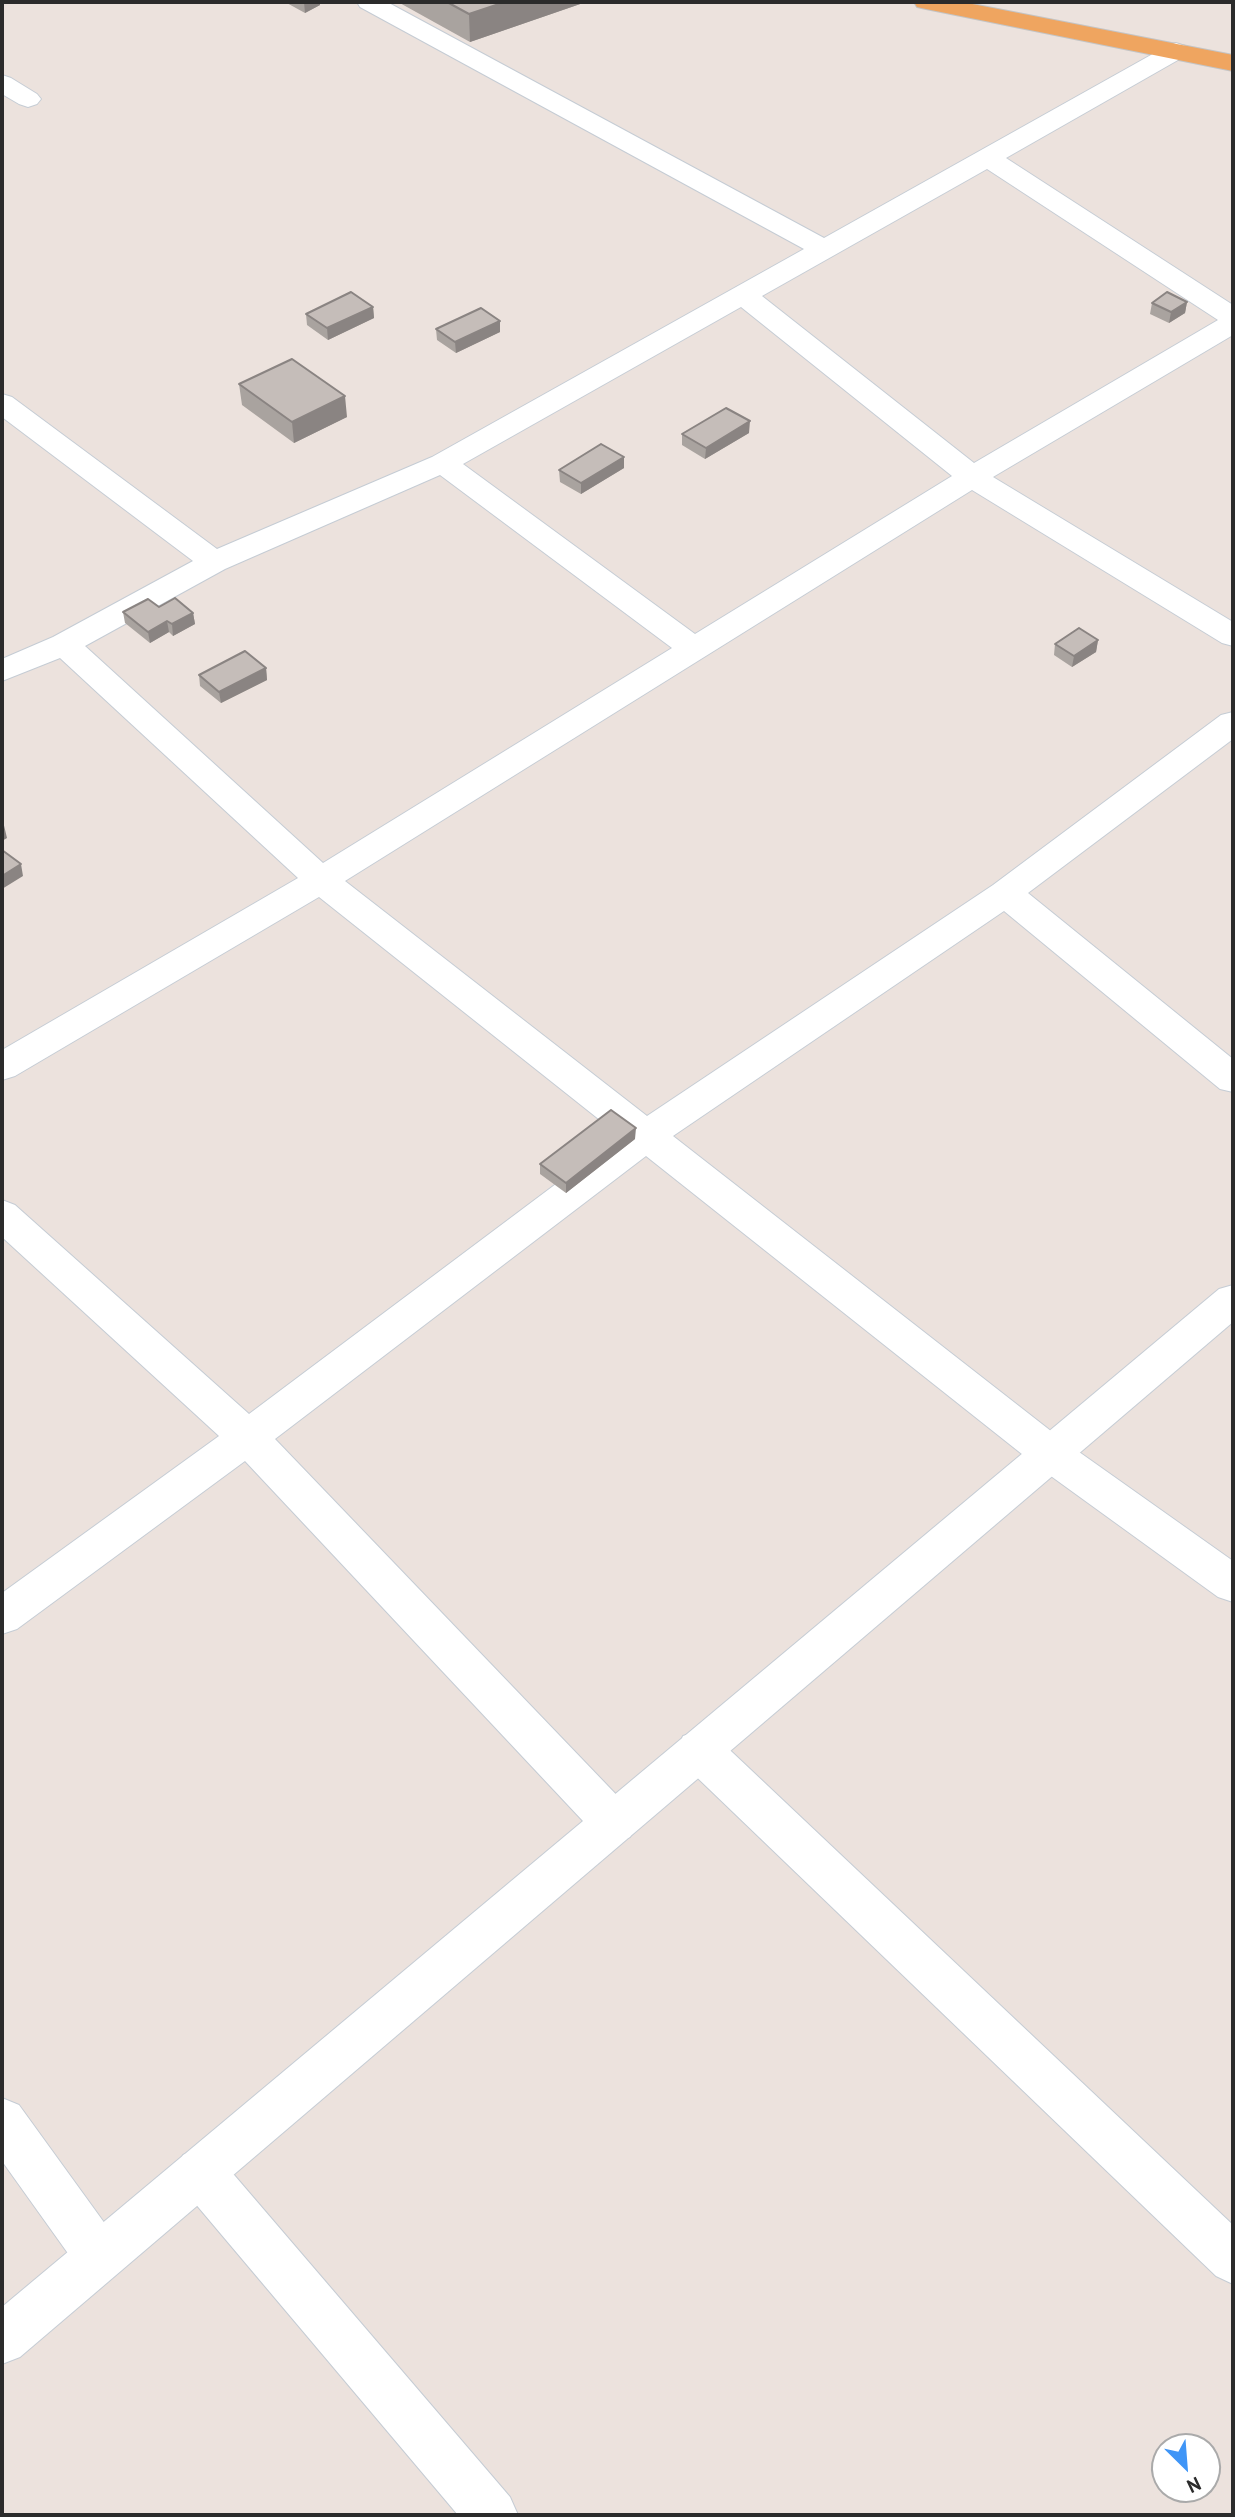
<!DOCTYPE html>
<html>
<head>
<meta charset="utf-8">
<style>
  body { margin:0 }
  #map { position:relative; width:1235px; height:2517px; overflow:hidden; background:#ece2dd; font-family:"PT Sans",sans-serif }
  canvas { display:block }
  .frame { position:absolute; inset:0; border:4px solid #2b2b2b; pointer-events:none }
  .north { position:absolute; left:1151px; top:2433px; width:70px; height:70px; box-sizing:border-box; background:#fff; border:2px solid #aaa; border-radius:50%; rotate:155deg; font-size:19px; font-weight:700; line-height:28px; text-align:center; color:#2b2b2b }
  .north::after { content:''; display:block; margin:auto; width:24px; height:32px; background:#3f95f7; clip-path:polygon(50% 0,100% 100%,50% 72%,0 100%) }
</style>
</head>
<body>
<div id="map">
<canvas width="1235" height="2517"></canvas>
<div class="frame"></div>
<div class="north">N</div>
</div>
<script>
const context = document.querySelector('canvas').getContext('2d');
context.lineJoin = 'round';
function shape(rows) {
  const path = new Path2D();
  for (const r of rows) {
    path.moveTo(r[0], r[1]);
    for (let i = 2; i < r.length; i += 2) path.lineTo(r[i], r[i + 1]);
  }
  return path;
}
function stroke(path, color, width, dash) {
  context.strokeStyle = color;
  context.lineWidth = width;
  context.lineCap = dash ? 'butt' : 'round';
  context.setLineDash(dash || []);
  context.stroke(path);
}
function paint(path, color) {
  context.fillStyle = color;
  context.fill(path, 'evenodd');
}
const street = shape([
  [357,2,387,2,824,238,1167,46,1176,43,1185,46,1189,51,1185,56,1006,158,1233,305,1233,335,993,477,1233,622,1233,646,1222,643,972,490,345,881,647,1116,993,885,1221,715,1233,712,1233,739,1028,893,1233,1059,1233,1092,1220,1089,1004,911,673,1136,1065,1442,1233,1561,1233,1602,1218,1597,1037,1466,646,1156,275,1439,630,1809,636,1823,630,1837,614,1843,598,1837,245,1461,17,1629,2,1634,2,1593,219,1436,2,1237,2,1200,15,1205,249,1414,620,1136,319,897,15,1076,2,1080,2,1050,298,878,60,658,2,681,2,659,53,637,193,561,2,417,2,394,12,397,217,549,432,457,804,249,360,7,357,2],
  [987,169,1218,320,974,463,762,296,987,169],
  [741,307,952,476,695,634,463,464,741,307],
  [440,475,672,648,323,863,85,646,225,569,440,475],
  [2,75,11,78,37,94,41,99,37,104,28,107,19,104,2,94,2,75],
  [699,1731,715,1736,1233,2225,1233,2284,1216,2276,683,1764,677,1750,683,1736,699,1731],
  [2,2098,19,2105,116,2239,124,2256,116,2273,99,2281,82,2273,2,2161,2,2098],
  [200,2148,217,2155,510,2497,518,2515,458,2515,183,2189,176,2172,183,2155,200,2148]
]);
const secondary = shape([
  [1233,1285,1233,1322,20,2357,2,2364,2,2307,1219,1289,1233,1285]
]);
const primary = shape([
  [914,2,962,2,1233,55,1233,71,926,9,917,7,914,2]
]);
stroke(street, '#c5ccd4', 2);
stroke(secondary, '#c5ccd4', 2);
stroke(primary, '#c4c4c4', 2);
paint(street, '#fff');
paint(secondary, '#fff');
paint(primary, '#efa560');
paint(shape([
  [285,2,320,2,320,5,305,13],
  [398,2,586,2,470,42],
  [1187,302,1185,313,1169,323,1150,314,1152,303],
  [373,307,374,318,328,340,307,325,306,314],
  [500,321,500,332,456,353,437,340,436,329],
  [239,384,347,417,294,443,242,405],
  [749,433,705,459,682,445,682,434],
  [624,468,581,494,560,482,559,470],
  [159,607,193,613,195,624,173,636,169,632,150,643,125,623,123,612],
  [1098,640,1096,652,1072,667,1054,655,1055,644],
  [266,668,267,680,221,703,200,686,199,675],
  [635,1139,566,1193,540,1174,540,1164]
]), '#a9a39f');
paint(shape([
  [304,2,320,2,320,5,305,13],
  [505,2,586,2,470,42,469,14],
  [1187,302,1185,313,1169,323,1171,312],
  [373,307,374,318,328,340,327,328],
  [500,321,500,332,456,353,455,342],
  [345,396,347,417,294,443,292,422],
  [750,421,749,433,705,459,706,448],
  [624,457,624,468,581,494,581,483],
  [193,613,195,624,173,636,172,624],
  [167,621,169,632,150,643,148,632],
  [1098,640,1096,652,1072,667,1074,656],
  [266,668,267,680,221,703,219,692],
  [2,817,7,838,2,841],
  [21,864,23,876,2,889,2,876],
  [636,1128,635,1139,566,1193,566,1183]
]), '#8a8482');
const building = shape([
  [447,2,505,2,469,14,447,2],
  [351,292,373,307,327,328,306,314,351,292],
  [1167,292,1187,302,1171,312,1152,303,1167,292],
  [481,308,500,321,455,342,436,329,481,308],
  [292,359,345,396,292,422,239,384,292,359],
  [726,408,750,421,706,448,682,434,726,408],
  [601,444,624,457,581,483,559,470,601,444],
  [175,598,193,613,172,624,167,621,148,632,123,612,148,599,159,607,175,598],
  [1079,628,1098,640,1074,656,1055,644,1079,628],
  [245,651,266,668,219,692,199,675,245,651],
  [2,850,21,864,2,876,2,850],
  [611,1110,636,1128,566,1183,540,1164,611,1110]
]);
paint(building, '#c5bdb9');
stroke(building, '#8a8482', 2);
</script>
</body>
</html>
